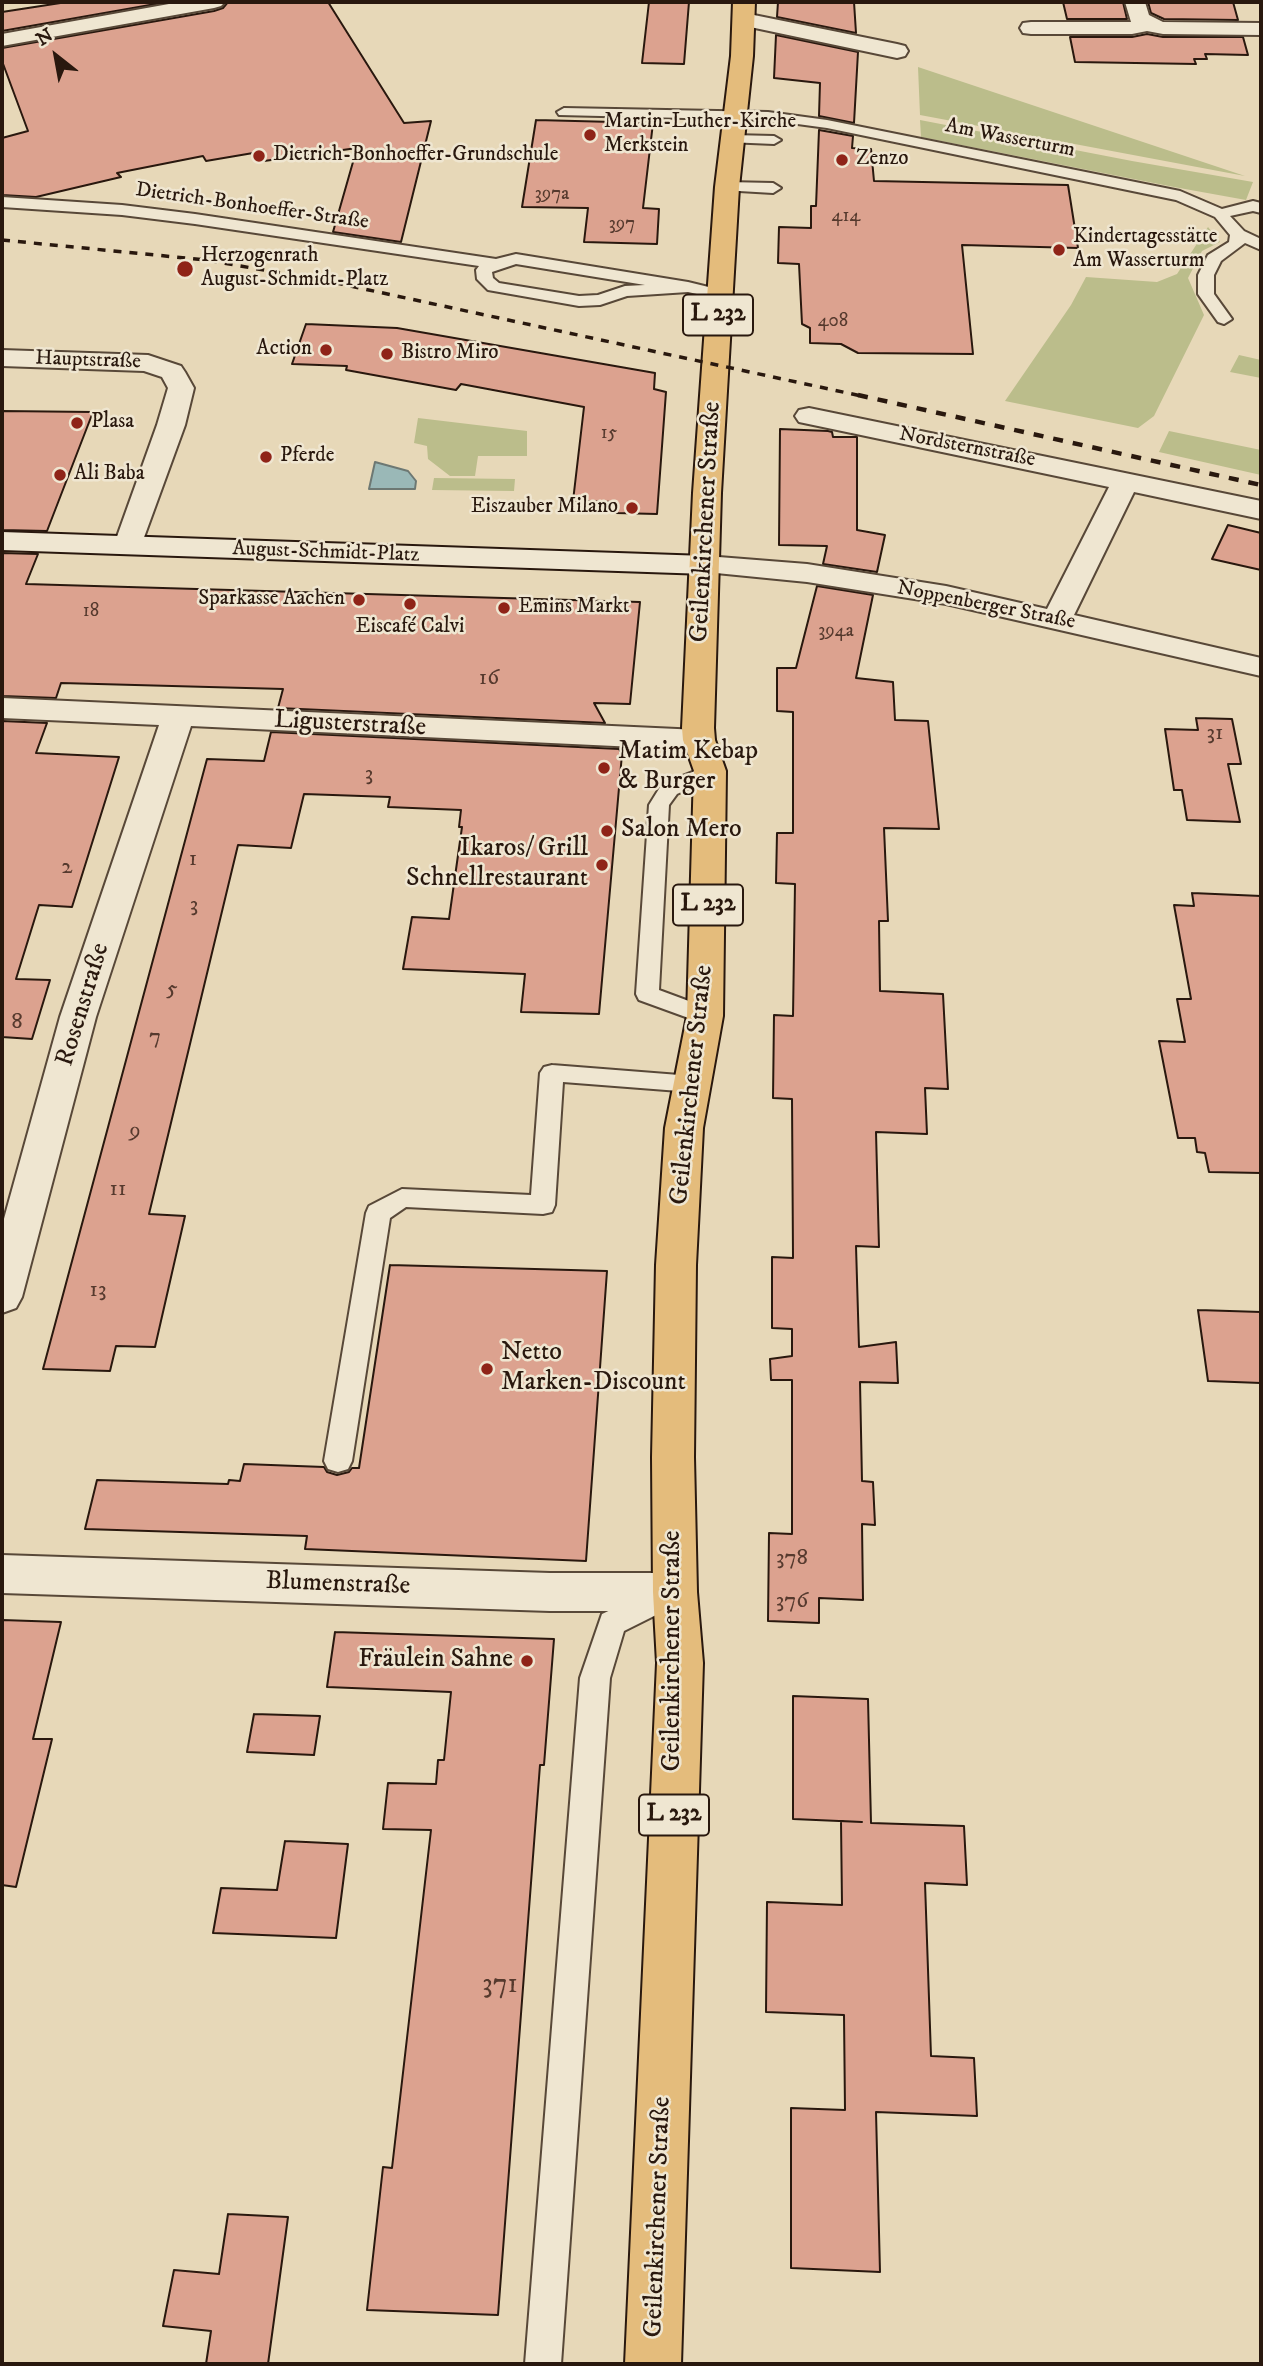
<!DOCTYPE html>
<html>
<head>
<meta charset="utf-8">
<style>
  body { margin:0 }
  #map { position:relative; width:1263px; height:2366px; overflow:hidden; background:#e7d8b8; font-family:"IM FELL DW Pica",serif }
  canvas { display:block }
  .frame { position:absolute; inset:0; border:4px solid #29180e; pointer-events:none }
  .north { position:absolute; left:21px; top:21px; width:70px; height:70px; -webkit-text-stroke:5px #efe6d1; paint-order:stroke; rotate:329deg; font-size:19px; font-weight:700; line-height:28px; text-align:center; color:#29180e }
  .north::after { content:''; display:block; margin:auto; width:24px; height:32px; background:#29180e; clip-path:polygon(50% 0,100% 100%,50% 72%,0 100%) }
</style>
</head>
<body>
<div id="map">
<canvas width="1263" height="2366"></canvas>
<div class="frame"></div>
<div class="north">N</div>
</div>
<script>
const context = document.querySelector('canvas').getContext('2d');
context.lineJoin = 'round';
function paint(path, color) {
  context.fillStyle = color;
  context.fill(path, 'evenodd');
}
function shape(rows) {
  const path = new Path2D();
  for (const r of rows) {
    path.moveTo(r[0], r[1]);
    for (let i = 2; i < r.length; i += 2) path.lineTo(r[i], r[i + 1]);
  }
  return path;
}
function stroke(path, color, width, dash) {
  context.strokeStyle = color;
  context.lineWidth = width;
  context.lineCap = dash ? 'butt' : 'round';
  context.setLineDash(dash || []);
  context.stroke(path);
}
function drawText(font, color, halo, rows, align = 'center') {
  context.font = font + ' "IM FELL DW Pica",serif';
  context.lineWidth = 5;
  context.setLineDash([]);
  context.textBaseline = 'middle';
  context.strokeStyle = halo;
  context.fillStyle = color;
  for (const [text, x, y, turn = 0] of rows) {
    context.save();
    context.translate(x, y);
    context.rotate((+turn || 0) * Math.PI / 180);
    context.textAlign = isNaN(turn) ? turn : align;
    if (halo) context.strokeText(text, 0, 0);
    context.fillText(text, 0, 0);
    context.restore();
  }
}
paint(shape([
  [918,67,1245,176,920,115],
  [920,120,1132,161,1253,182,1246,200,1174,187,921,137],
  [1208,227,1220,242,1202,251,1188,278,1204,315,1154,416,1138,428,1005,401,1071,305,1086,277,1157,282,1177,274],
  [1239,355,1261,360,1261,378,1230,372],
  [418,418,527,431,527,456,478,456,475,476,450,476,428,459,427,446,414,443],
  [1169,431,1261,450,1261,475,1159,452],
  [434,478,515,479,514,491,432,490]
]), '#bbbd8b');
const water = shape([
  [375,462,408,471,416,481,415,489,369,489,375,462]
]);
paint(water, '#9ab8b7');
stroke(water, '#6d7873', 2);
const building = shape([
  [67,2,167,2,2,31,2,12,67,2],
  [228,2,328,2,404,123,431,121,401,242,333,232,357,148,264,161,259,152,206,161,203,156,117,173,121,177,36,197,2,195,2,138,28,131,2,61,2,48,214,11,223,8,228,2],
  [649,2,689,2,684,64,642,63,649,2],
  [778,2,854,2,856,33,777,17,778,2],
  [1063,2,1123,2,1127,19,1067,19,1063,2],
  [1148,2,1233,2,1238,20,1164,19,1151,13,1148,2],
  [1147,34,1163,37,1243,37,1248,55,1205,54,1207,59,1194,59,1196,64,1075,62,1070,37,1132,37,1147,34],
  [776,35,858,52,854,123,819,116,820,83,774,78,776,35],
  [536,120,653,123,643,208,659,209,657,244,584,242,588,208,522,207,536,120],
  [819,130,853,136,852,148,871,149,874,181,1068,185,1078,248,962,245,973,354,858,353,841,344,810,343,810,328,802,324,799,264,778,263,779,227,811,228,811,206,816,206,819,130],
  [306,324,397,328,655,373,654,389,666,392,657,514,616,513,616,502,573,501,584,407,461,384,456,390,346,370,347,366,292,364,306,324],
  [2,411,93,412,47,531,2,530,2,411],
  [780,429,828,431,832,432,833,437,857,437,857,530,885,535,877,572,823,564,827,546,779,545,780,429],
  [1228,525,1261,533,1261,570,1212,559,1228,525],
  [2,553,38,554,26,584,640,602,630,704,594,703,605,723,278,708,283,689,61,683,56,698,2,696,2,553],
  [817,586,873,595,856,678,893,682,895,720,928,721,939,829,884,828,888,921,879,921,880,991,943,994,948,1089,925,1088,927,1134,876,1132,879,1247,856,1246,859,1347,896,1342,898,1383,860,1382,862,1481,873,1482,875,1525,862,1524,863,1600,819,1598,819,1623,768,1621,769,1533,792,1534,792,1380,771,1380,770,1359,792,1356,792,1329,772,1328,772,1257,793,1258,792,1099,773,1098,774,1015,793,1016,795,884,776,883,777,833,793,833,793,712,777,711,777,668,796,668,817,586],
  [1196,718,1232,719,1241,764,1228,764,1240,822,1187,820,1182,790,1174,790,1165,729,1198,730,1196,718],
  [2,721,47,723,36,753,119,757,72,907,39,905,16,979,50,980,32,1039,2,1037,2,721],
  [271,732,619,749,622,754,599,1014,521,1012,525,974,403,969,412,917,449,919,462,827,459,827,461,810,388,807,390,797,304,794,291,848,238,845,149,1214,185,1216,155,1347,116,1346,110,1371,43,1369,207,759,264,761,271,732],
  [1192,893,1261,896,1261,1173,1209,1172,1205,1153,1197,1152,1195,1138,1178,1138,1159,1041,1185,1042,1177,999,1191,999,1174,905,1194,906,1192,893],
  [390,1265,607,1271,586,1561,305,1549,307,1536,85,1529,97,1480,228,1484,229,1480,240,1481,244,1464,324,1467,327,1472,337,1475,349,1472,352,1468,359,1468,390,1265],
  [1198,1310,1261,1312,1261,1383,1208,1381,1198,1310],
  [2,1620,61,1622,33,1739,52,1739,16,1887,2,1885,2,1620],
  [335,1632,554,1639,544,1765,540,1765,498,2315,367,2310,383,2167,392,2168,431,1830,383,1829,388,1783,436,1784,438,1760,444,1760,451,1692,327,1687,335,1632],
  [793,1696,868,1699,871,1823,964,1826,967,1885,925,1883,931,2056,974,2058,977,2116,876,2112,880,2272,791,2268,791,2108,845,2110,844,2015,766,2012,767,1902,842,1905,841,1821,862,1822,793,1819,793,1696],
  [254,1714,320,1716,314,1755,247,1752,254,1714],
  [285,1841,348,1844,336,1938,213,1933,221,1888,277,1890,285,1841],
  [228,2214,288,2217,268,2364,206,2364,211,2331,163,2326,174,2270,219,2274,228,2214]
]);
paint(building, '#dca28f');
stroke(building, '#29180e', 2);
const lane = shape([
  [564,108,768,112,827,120,1180,191,1222,209,1253,201,1261,203,1261,213,1253,211,1230,216,1244,231,1261,239,1261,250,1245,243,1221,261,1214,275,1214,294,1232,319,1224,324,1218,322,1198,294,1198,275,1208,255,1229,242,1230,235,1215,217,1176,200,827,128,768,120,559,115,557,112,564,108],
  [732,135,774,136,781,140,774,144,727,142,725,139,727,136,732,135],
  [727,182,773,183,781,188,773,193,722,190,719,187,722,184,727,182],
  [2,197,122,205,195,214,496,259,516,254,688,282,725,291,727,294,719,299,688,292,627,296,600,305,579,306,488,290,477,279,476,270,479,266,195,224,122,215,2,207,2,197],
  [516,264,645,285,625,286,598,295,579,296,499,283,493,278,492,272,516,264],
  [710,765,717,766,720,771,717,776,677,794,669,805,659,990,713,1010,716,1016,713,1022,705,1024,639,1000,636,994,649,805,662,784,710,765],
  [552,1065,692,1076,700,1078,704,1084,700,1090,692,1092,563,1082,555,1205,552,1212,543,1214,406,1207,390,1218,352,1461,348,1469,338,1472,328,1469,324,1461,366,1213,369,1206,402,1189,531,1195,540,1073,544,1067,552,1065],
  [664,1585,674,1588,678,1597,674,1606,624,1631,610,1678,561,2364,525,2364,580,1678,602,1614,664,1585]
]);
const street = shape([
  [180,2,225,2,221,6,214,8,2,46,2,34,180,2],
  [1125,2,1145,2,1149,15,1163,22,1261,23,1261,35,1163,34,1147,31,1132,34,1031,34,1023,33,1020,28,1023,23,1031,22,1131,22,1125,2],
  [744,13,897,44,905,46,908,51,905,56,897,58,736,24,733,19,736,14,744,13],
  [2,350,148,355,181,366,185,372,194,388,185,425,139,551,129,554,119,551,114,545,157,425,168,388,162,377,144,371,2,366,2,350],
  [809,408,1261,501,1261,519,1134,492,1074,615,1261,658,1261,676,946,604,807,582,696,571,691,565,696,559,706,556,807,564,946,586,1047,609,1109,487,799,422,795,416,799,410,809,408],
  [2,698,699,730,710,733,715,740,710,747,699,750,191,726,96,1017,22,1297,16,1308,2,1313,2,1226,60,1017,159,725,2,718,2,698],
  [2,1555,550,1573,675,1573,691,1578,697,1592,691,1606,675,1611,550,1611,2,1593,2,1555]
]);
const secondary = shape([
  [2,532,706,556,716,559,721,565,716,571,706,574,2,550,2,532]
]);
const primary = shape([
  [733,2,755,2,753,56,739,187,721,493,714,728,715,740,726,771,723,1016,703,1128,696,1265,694,1457,697,1592,703,1663,681,2364,625,2364,657,1663,653,1592,652,1457,656,1265,665,1128,687,1016,694,771,683,740,682,728,693,493,715,187,731,56,733,2]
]);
stroke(lane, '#584838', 4);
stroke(street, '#584838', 4);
stroke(secondary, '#29180e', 4);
stroke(primary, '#29180e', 4);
paint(lane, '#efe6d1');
paint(street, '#efe6d1');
paint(secondary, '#efe6d1');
paint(primary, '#e4bc7c');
stroke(shape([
  [2,240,206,260,327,281,866,397]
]), '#29180e', 3.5, [8, 8]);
stroke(shape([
  [858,395,1261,485]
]), '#29180e', 4.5, [10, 10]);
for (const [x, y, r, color] of [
  [590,135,7,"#8f2418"],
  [259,156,7,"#8f2418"],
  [842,160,7,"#8f2418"],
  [1059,250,7,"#8f2418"],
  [185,269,9,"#8f2418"],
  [326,350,7,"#8f2418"],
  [387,354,7,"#8f2418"],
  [77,423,7,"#8f2418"],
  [266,457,7,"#8f2418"],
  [60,475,7,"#8f2418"],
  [632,508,7,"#8f2418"],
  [359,600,7,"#8f2418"],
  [410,604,7,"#8f2418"],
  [504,608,7,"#8f2418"],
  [604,768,7,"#8f2418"],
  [607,831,7,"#8f2418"],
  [602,865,7,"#8f2418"],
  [487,1369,7,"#8f2418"],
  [527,1661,7,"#8f2418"]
]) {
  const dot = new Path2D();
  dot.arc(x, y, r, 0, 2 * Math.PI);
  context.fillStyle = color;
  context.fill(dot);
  stroke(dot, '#efe6d1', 2.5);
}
drawText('19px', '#563a2e', null, [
  ["397a",552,195],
  ["414",846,217],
  ["397",622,225],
  ["408",833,322],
  ["15",609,434],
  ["18",91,612],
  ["394a",836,632]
]);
drawText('21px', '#29180e', '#efe6d1', [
  ["Martin-Luther-Kirche",604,123],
  ["Merkstein",604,147],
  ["Dietrich-Bonhoeffer-Grundschule",273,156],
  ["Zenzo",856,160],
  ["Kindertagesstätte",1073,238],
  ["Am Wasserturm",1073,262],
  ["Herzogenrath",201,257],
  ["August-Schmidt-Platz",201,281],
  ["Action",312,350,"right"],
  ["Bistro Miro",401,354],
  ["Plasa",91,423],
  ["Pferde",280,457],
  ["Ali Baba",74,475],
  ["Eiszauber Milano",618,508,"right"],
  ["Sparkasse Aachen",345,600,"right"],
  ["Emins Markt",518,608],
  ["Eiscafé Calvi",410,628,"center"]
], 'left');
drawText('21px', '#29180e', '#efe6d1', [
  ["Am Wasserturm",1010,139,11],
  ["Dietrich-Bonhoeffer-Straße",252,207,8],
  ["Hauptstraße",88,361,2],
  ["Nordsternstraße",967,448,11],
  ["August-Schmidt-Platz",326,553,2],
  ["Noppenberger Straße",986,606,11]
]);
drawText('23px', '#563a2e', null, [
  ["16",489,679],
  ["31",1215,734],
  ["3",369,775],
  ["1",193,860],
  ["2",67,868],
  ["3",194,906],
  ["5",172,990],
  ["8",17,1023],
  ["7",155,1038],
  ["9",135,1132],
  ["11",118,1190],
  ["13",98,1291],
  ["378",792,1559],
  ["376",792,1602]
]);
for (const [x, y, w] of [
  [718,315,70],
  [708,905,70],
  [674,1815,70]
]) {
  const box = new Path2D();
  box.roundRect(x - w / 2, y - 20.5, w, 41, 5);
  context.fillStyle = '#efe6d1';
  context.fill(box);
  stroke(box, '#29180e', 2);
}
drawText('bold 24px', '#29180e', null, [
  ["L 232",718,315],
  ["L 232",708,905],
  ["L 232",674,1815]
]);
drawText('26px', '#29180e', '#efe6d1', [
  ["Geilenkirchener Straße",707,522,-87],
  ["Ligusterstraße",350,725,3],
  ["Rosenstraße",84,1005,-73],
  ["Geilenkirchener Straße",693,1085,-84],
  ["Blumenstraße",338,1585,2],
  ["Geilenkirchener Straße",674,1651,-90],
  ["Geilenkirchener Straße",659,2217,-88]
]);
drawText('26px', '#29180e', '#efe6d1', [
  ["Matim Kebap",618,753],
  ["& Burger",618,783],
  ["Salon Mero",621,831],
  ["Ikaros/ Grill",588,850,"right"],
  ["Schnellrestaurant",588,880,"right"],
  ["Netto",501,1354],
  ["Marken-Discount",501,1384],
  ["Fräulein Sahne",513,1661,"right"]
], 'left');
drawText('28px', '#563a2e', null, [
  ["371",500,1986]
]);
</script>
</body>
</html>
